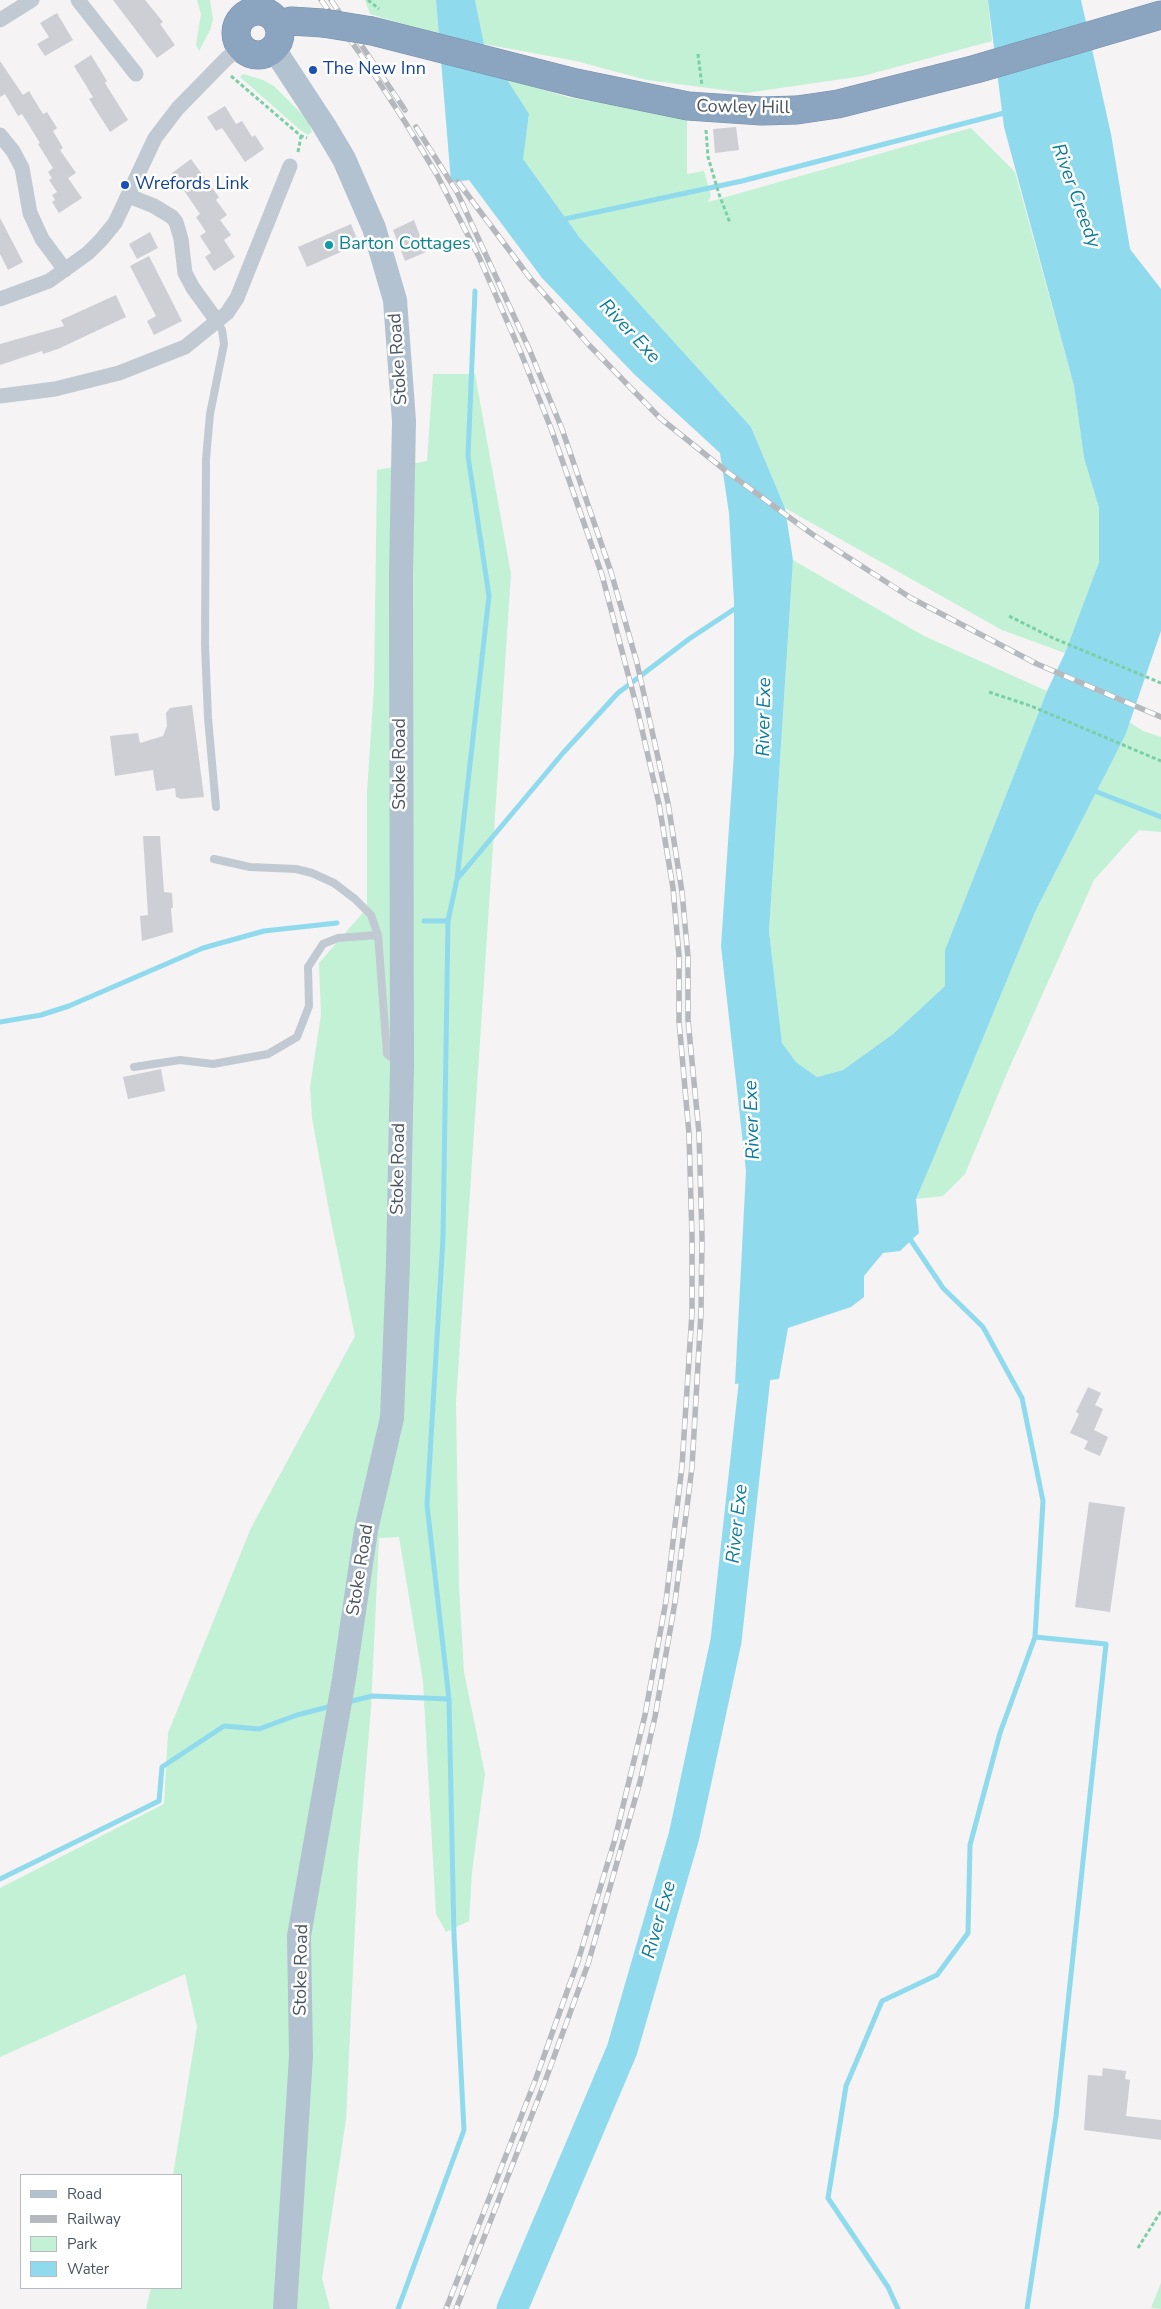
<!DOCTYPE html>
<html>
<head>
<meta charset="utf-8">
<style>
  body { margin:0 }
  #map { position:relative; width:1161px; height:2309px; overflow:hidden; background:#f5f3f3; font-family:"Nunito Sans",sans-serif }
  canvas { display:block }
  .legend { position:absolute; left:20px; top:2174px; width:162px; height:115px; box-sizing:border-box; background:#fff; border:1px solid #b7bbc0; margin:0; padding:6px 9px; list-style:none; font-size:15px; color:#4a5661 }
  .legend li { display:flex; align-items:center; gap:10px; height:25px }
  .legend b { width:25px; border:1px solid #b7bbc0 }
</style>
</head>
<body>
<div id="map">
<canvas width="1161" height="2309"></canvas>
<ul class="legend">
<li><b style="height:6px;background:#b3c2d1"></b>Road</li>
<li><b style="height:6px;background:#b5b8bd"></b>Railway</li>
<li><b style="height:14px;background:#c3f1d5"></b>Park</li>
<li><b style="height:14px;background:#90daee"></b>Water</li>
</ul>
</div>
<script>
const context = document.querySelector('canvas').getContext('2d');
context.lineJoin = 'round';
function paint(path, color) {
  context.fillStyle = color;
  context.fill(path, 'evenodd');
}
function shape(rows) {
  const path = new Path2D();
  for (const r of rows) {
    if (r.length === 3) {
      path.moveTo(r[0] + r[2], r[1]);
      path.arc(r[0], r[1], r[2], 0, 2 * Math.PI);
      continue;
    }
    path.moveTo(r[0], r[1]);
    for (let i = 2; i < r.length; i += 2) path.lineTo(r[i], r[i + 1]);
  }
  return path;
}
function stroke(path, color, width, dash) {
  context.strokeStyle = color;
  context.lineWidth = width;
  context.lineCap = dash ? 'butt' : 'round';
  context.setLineDash(dash || []);
  context.stroke(path);
}
function drawText(font, color, halo, rows, align = 'center') {
  context.font = font + ' "Nunito Sans",sans-serif';
  context.lineWidth = 5;
  context.setLineDash([]);
  context.textBaseline = 'middle';
  context.strokeStyle = halo;
  context.fillStyle = color;
  for (const [text, x, y, turn = 0] of rows) {
    context.save();
    context.translate(x, y);
    context.rotate((+turn || 0) * Math.PI / 180);
    context.textAlign = isNaN(turn) ? turn : align;
    if (halo) context.strokeText(text, 0, 0);
    context.fillText(text, 0, 0);
    context.restore();
  }
}
paint(shape([
  [197,0,210,0,213,20,210,30,199,51,196,45,201,14],
  [365,0,436,0,439,35,370,14],
  [475,0,988,0,992,41,863,76,746,93,647,80,576,61,484,44],
  [243,74,263,80,274,86,308,120,312,132,308,135,299,129,240,77],
  [503,77,567,97,687,117,687,174,704,171,711,196,708,202,971,128,1015,172,1074,386,1084,458,1099,508,1099,562,1065,653,1002,630,785,508,751,427,580,238,522,159,529,115],
  [433,374,475,374,511,574,456,1403,459,1587,464,1672,485,1774,472,1872,469,1921,446,1932,436,1914,423,1681,399,1537,379,1538,371,1708,358,1862,346,2120,322,2278,330,2309,146,2309,151,2288,181,2288,181,2175,173,2175,197,2027,185,1974,0,2057,0,1888,164,1804,168,1733,251,1528,355,1336,330,1216,312,1118,310,1087,321,1015,319,963,367,908,367,792,374,687,377,470,427,461],
  [793,560,924,636,1047,691,945,950,945,986,893,1034,843,1070,817,1077,796,1062,782,1043,769,931],
  [1129,722,1143,731,1161,737,1161,832,1139,830,1094,880,1007,1073,965,1174,943,1196,916,1199,1035,912,1125,736],
  [1161,2283,1161,2309,1151,2308]
]), '#c3f1d5');
paint(shape([
  [436,0,475,0,484,44,529,114,523,159,580,238,751,427,785,508,793,560,769,931,782,1043,796,1062,817,1077,843,1070,893,1034,945,986,945,950,1047,691,1065,653,1099,562,1099,508,1084,458,1074,386,1004,127,988,0,1081,0,1111,134,1130,249,1161,289,1161,631,1125,736,1035,912,933,1159,916,1199,919,1233,900,1251,883,1253,864,1276,864,1297,851,1307,788,1328,779,1379,735,1384,746,1171,721,946,734,753,734,602,729,513,720,453,634,374,542,278,469,180,451,182]
]), '#90daee');
stroke(shape([
  [560,220,742,181,1008,112],
  [1092,790,1161,817],
  [458,878,563,753,618,693,689,639,739,606],
  [424,921,448,921],
  [0,1022,41,1015,69,1006,203,948,264,931,337,923],
  [348,1702,372,1696,449,1699],
  [0,1879,159,1801,162,1767,224,1726,259,1729,297,1715,332,1706],
  [398,2309,464,2130,454,1936,449,1699,427,1505,443,1238,448,921,457,879,489,596,468,456,475,291],
  [898,2309,888,2287,828,2198,846,2086,882,2001,937,1975,968,1933,970,1845,1000,1733,1035,1637,1043,1501,1022,1398,983,1327,943,1288,908,1236],
  [1027,2309,1056,2116,1106,1644,1035,1637]
]), '#90daee', 5);
stroke(shape([
  [512,2309,622,2050,684,1836,726,1641,759,1340]
]), '#90daee', 31);
paint(shape([
  [113,0,145,0,163,22,160,24,175,45,157,58],
  [57,13,73,40,45,56,37,44,49,37,40,23],
  [91,55,107,81,105,83,128,120,110,132,89,99,93,97,74,66],
  [0,61,23,95,29,91,43,114,47,112,57,128,53,131,63,148,60,150,76,173,68,178,82,198,59,213,52,202,55,200,52,195,57,192,49,180,52,178,48,172,53,168,38,144,40,143,22,114,18,116,5,94,0,97],
  [225,106,236,124,242,121,252,137,255,135,264,149,245,162,222,128,216,131,207,117],
  [736,127,739,150,715,153,713,129],
  [191,159,219,197,216,200,227,215,220,220,231,235,224,240,235,257,214,271,205,257,211,253,200,236,206,232,196,217,200,214,172,173],
  [0,218,23,262,8,270,0,254],
  [414,220,426,252,405,261,393,230],
  [351,224,359,244,307,267,298,247],
  [150,232,158,248,137,259,129,244],
  [149,256,182,321,154,335,147,321,156,316,130,266],
  [116,295,126,317,58,349,43,354,42,351,0,365,0,344,64,326,61,320],
  [192,705,204,797,181,799,176,797,175,788,156,791,153,770,115,776,110,736,138,733,140,743,163,736,167,726,166,713,170,708],
  [143,836,160,836,164,892,172,893,173,908,171,908,173,932,142,941,140,916,148,915],
  [161,1069,165,1091,128,1099,123,1077],
  [1088,1387,1101,1393,1095,1405,1103,1409,1094,1430,1108,1437,1100,1456,1084,1449,1088,1441,1070,1433,1079,1414,1076,1412],
  [1089,1502,1125,1507,1110,1612,1075,1607],
  [1103,2068,1126,2071,1125,2079,1130,2080,1126,2116,1161,2120,1161,2140,1084,2130,1088,2075,1102,2076]
]), '#cdcfd5');
const highway = shape([
  [258,33,22],
  [279,25,291,21,323,23],
  [372,31,576,83,688,106,762,111,797,110,838,104,976,69,1161,15]
]);
stroke(highway, '#7690ad', 29);
stroke(shape([
  [368,0,379,9],
  [698,54,702,86],
  [231,76,301,136,307,138],
  [706,130,708,157,719,194,730,223],
  [298,152,301,136],
  [1009,616,1053,638,1161,683],
  [989,692,1031,706,1161,761],
  [1138,2248,1161,2211]
]), '#7ad0a6', 3, [4, 2.5]);
stroke(shape([
  [216,807,208,718,205,645,206,459,210,414,224,344,222,330,217,321],
  [214,859,250,867,296,869,312,873,334,883,355,899,371,915,378,935],
  [134,1067,180,1060,213,1064,268,1054,297,1037,309,1006,308,967,323,944,338,938,378,935,387,1054,398,1063]
]), '#c1cad2', 8);
stroke(shape([
  [78,0,136,74],
  [0,20,32,0],
  [0,135,13,151,22,168,30,213,42,239,65,270],
  [129,196,154,206,172,217,176,222,181,239,185,273,193,288,217,321],
  [0,299,49,281,88,253,101,240,115,223,155,138,178,108,227,58,241,47],
  [0,396,55,389,119,373,185,347,227,313,237,298,290,166]
]), '#c1cad2', 15);
stroke(shape([
  [274,49,325,127,344,159,374,228,395,300,404,421,401,575,402,1065,398,1263,392,1418,366,1530,344,1679,299,1936,301,2056,285,2309]
]), '#b3c2d1', 24);
stroke(highway, '#8ba5c1', 28);
const rail = shape([
  [321,0,366,62,405,122,437,175,479,257,521,353,552,431,602,575,638,712,659,804,673,888,679,956,679,1021,689,1134,692,1237,692,1313,682,1466,666,1601,645,1715,615,1839,578,1961,535,2081,446,2309],
  [331,0,405,110],
  [416,127,457,192,530,351,562,429,611,572,637,663,668,803,682,892,688,957,688,1020,699,1133,702,1237,701,1313,692,1467,675,1602,655,1717,640,1782,588,1964,544,2084,456,2309],
  [458,182,530,278,588,344,660,418,726,471,812,534,911,598,1037,664,1161,717]
]);
stroke(rail, '#b5b8bd', 5.5);
stroke(rail, '#fff', 4, [11]);
const highwayBridge = shape([
  [323,23,372,31]
]);
stroke(highwayBridge, '#7690ad', 29, []);
stroke(highwayBridge, '#8ba5c1', 28);
for (const [x, y, r, color] of [
  [313,70,5,"#1a4fb4"],
  [125,185,5,"#1a4fb4"],
  [329,245,5,"#0f9aa8"]
]) {
  const dot = new Path2D();
  dot.arc(x, y, r, 0, 2 * Math.PI);
  context.fillStyle = color;
  context.fill(dot);
  stroke(dot, '#fff', 2);
}
drawText('18px', '#164399', '#fff', [
  ["The New Inn",323,70],
  ["Wrefords Link",135,185]
], 'left');
drawText('18px', '#4a5661', '#fff', [
  ["Cowley Hill",743,108,1],
  ["Stoke Road",399,359,-94],
  ["Stoke Road",401,764,-90],
  ["Stoke Road",399,1169,-89],
  ["Stoke Road",361,1570,-81],
  ["Stoke Road",302,1970,-89]
]);
drawText('18px', '#0d838f', '#fff', [
  ["Barton Cottages",339,245]
], 'left');
drawText('italic 19px', '#0c7c9b', '#fff', [
  ["River Creedy",1075,196,70],
  ["River Exe",629,332,47],
  ["River Exe",765,717,-89],
  ["River Exe",753,1120,-92],
  ["River Exe",738,1524,-84],
  ["River Exe",660,1920,-74]
]);
</script>
</body>
</html>
